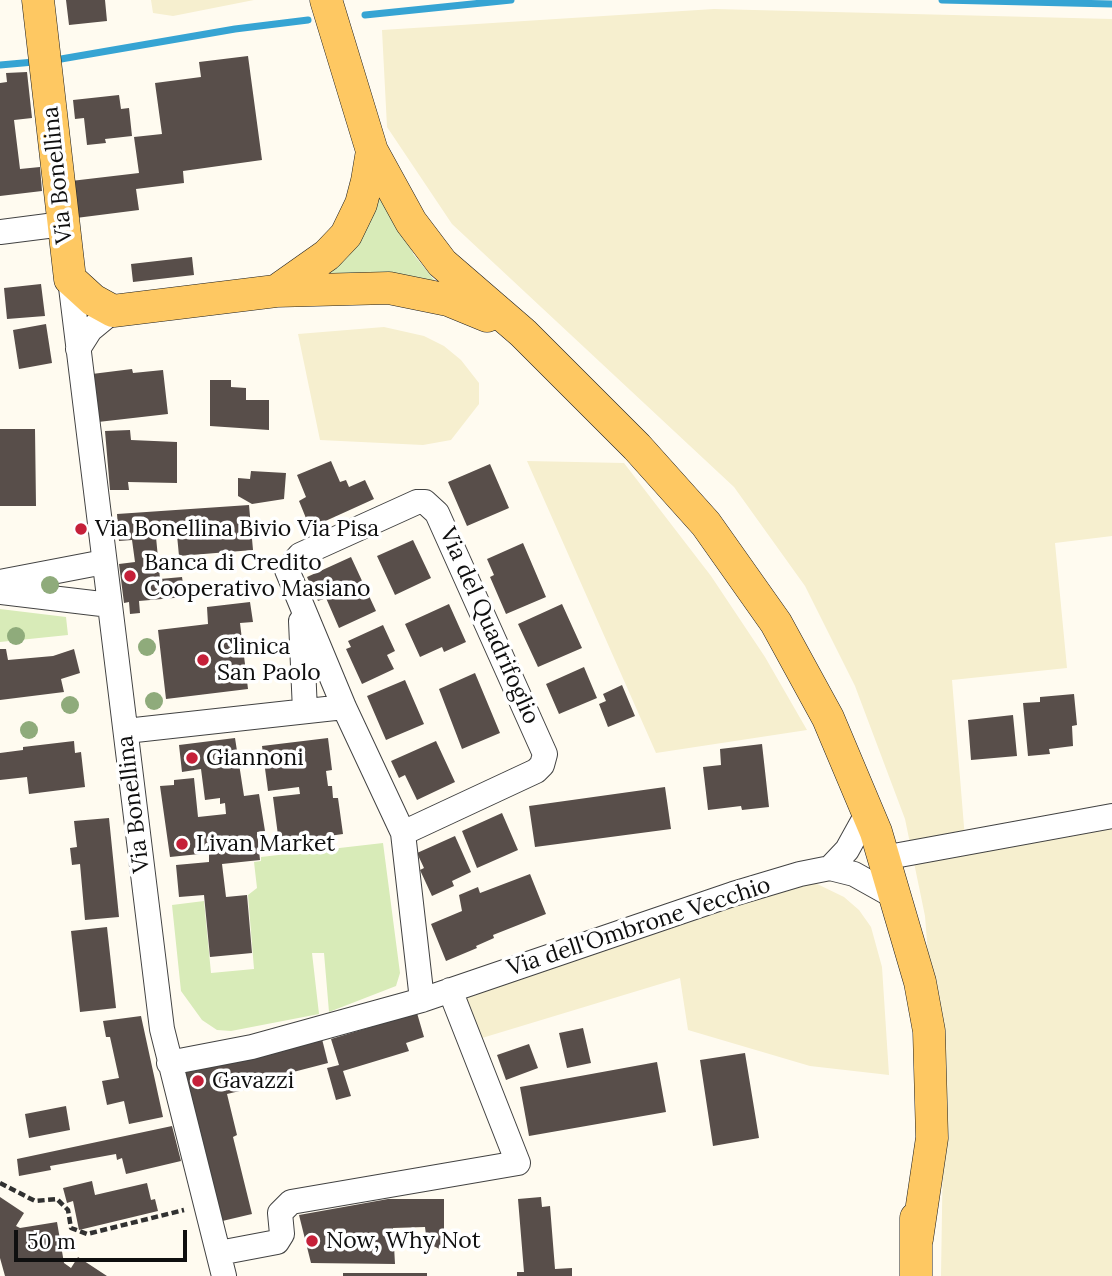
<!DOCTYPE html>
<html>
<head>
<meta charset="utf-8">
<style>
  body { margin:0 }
  #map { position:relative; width:1112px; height:1276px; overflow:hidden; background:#fffbf0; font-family:Lora,serif }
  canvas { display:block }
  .scale { position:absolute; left:14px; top:1230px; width:173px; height:32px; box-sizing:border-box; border:4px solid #0f0f0f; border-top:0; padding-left:9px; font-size:21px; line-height:24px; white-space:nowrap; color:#0f0f0f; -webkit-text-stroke:5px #fff; paint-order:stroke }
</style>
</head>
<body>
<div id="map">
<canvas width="1112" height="1276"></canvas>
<div class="scale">50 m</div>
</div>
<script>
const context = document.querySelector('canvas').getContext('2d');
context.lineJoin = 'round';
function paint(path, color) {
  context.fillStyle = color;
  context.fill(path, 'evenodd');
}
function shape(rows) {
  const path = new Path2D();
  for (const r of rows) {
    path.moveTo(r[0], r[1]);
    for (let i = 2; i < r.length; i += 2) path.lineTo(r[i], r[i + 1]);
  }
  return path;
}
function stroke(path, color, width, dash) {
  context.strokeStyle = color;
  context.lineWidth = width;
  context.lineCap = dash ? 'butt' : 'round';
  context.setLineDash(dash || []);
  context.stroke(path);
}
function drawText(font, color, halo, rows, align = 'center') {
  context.font = font + ' Lora,serif';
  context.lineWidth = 7;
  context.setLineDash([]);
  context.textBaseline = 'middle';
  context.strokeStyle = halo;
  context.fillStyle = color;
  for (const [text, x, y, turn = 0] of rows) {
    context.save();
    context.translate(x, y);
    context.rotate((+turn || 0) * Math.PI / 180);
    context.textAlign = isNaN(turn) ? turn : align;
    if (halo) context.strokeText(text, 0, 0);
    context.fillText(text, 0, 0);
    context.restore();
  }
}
paint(shape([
  [151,0,254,0,173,16,153,13],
  [714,9,1112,19,1112,536,1055,543,1067,668,952,680,966,851,1112,828,1112,1276,941,1276,943,1147,925,916,905,819,855,686,805,586,734,487,452,224,387,127,382,30],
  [384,327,424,336,444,346,461,360,479,383,479,404,451,440,423,445,320,440,298,334],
  [527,461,624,463,711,576,765,657,807,730,656,753],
  [811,881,844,897,859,910,871,927,882,967,889,1075,810,1066,688,1030,680,978,482,1038,463,999]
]), '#f6efcf');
paint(shape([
  [379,189,414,255,436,282,388,273,320,276],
  [0,609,66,617,68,635,0,642],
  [383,843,400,973,396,986,329,1012,324,953,312,953,319,1014,231,1031,217,1030,202,1020,181,991,172,905,204,901,211,973,254,969,248,895,257,888,254,862,261,861,261,857]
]), '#d8ebb8');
stroke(shape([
  [942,0,1112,4],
  [365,15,511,0],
  [61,59,235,29,308,20],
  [0,65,34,62]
]), '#36a4d3', 7);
paint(shape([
  [66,0,105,0,107,21,69,25],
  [248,56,262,160,183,171,184,183,136,189,139,210,76,218,71,181,139,173,134,137,162,134,155,83,201,77,199,62],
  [27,72,32,118,14,120,20,169,40,167,42,191,0,196,0,83,7,82,6,73],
  [119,95,121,109,129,108,132,136,105,139,106,143,87,145,84,118,75,119,73,100],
  [192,257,194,275,133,282,131,264],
  [41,284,45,316,7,319,4,288],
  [46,324,52,363,19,369,13,330],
  [132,369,133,373,163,370,168,414,98,422,92,374],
  [210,380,231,380,231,387,246,388,246,400,269,400,269,430,210,426],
  [0,429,35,429,36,506,0,506],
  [130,430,131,440,177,442,177,483,128,482,129,490,110,490,105,431],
  [331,461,340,482,346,480,349,487,365,480,374,499,310,528,299,501,306,497,297,475],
  [490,464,509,508,467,526,448,482],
  [251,471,286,473,284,499,252,504,238,496,238,478,250,479],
  [249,505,253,550,179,556,177,535,156,537,160,579,182,577,185,597,139,601,140,613,130,614,129,602,124,603,119,564,135,562,132,540,119,541,117,514],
  [413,540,431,578,395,595,377,556],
  [523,543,546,597,506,614,490,577,494,575,487,559],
  [351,557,376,611,339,628,326,598,318,601,307,577],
  [250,602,253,622,240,623,248,689,166,699,158,630,208,624,207,607],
  [449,604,466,642,444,652,442,647,420,657,405,624],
  [562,604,582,648,538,667,518,624],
  [383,625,395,651,387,655,394,669,362,684,346,649,351,647,348,641],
  [0,649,6,649,8,660,53,656,74,649,80,673,61,679,64,692,0,700],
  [584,667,597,698,559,714,546,684],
  [475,673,500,733,462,749,439,689],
  [405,680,424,724,386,740,367,696],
  [622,685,635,716,608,727,599,704,606,701,603,694],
  [1074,694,1077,725,1072,726,1073,746,1049,749,1050,754,1028,756,1023,703,1040,702,1040,697],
  [1013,715,1017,756,971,760,968,720],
  [235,738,244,796,259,794,265,831,257,832,260,860,222,864,226,897,247,895,252,953,210,957,204,895,179,897,176,865,209,862,209,853,170,857,160,786,174,785,174,780,194,778,198,817,226,814,225,803,220,804,220,798,205,800,201,769,182,772,179,745],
  [328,738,332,770,326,771,328,786,332,786,333,798,338,798,343,834,279,843,273,797,300,794,299,787,268,791,262,746],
  [74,741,75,753,81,752,85,787,29,794,27,777,0,780,0,753,23,750,23,747],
  [436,741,455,782,417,800,405,775,399,778,391,761],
  [762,744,769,807,742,810,741,806,708,810,703,767,721,765,720,749],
  [665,787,671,829,535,847,529,806],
  [502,813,518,850,477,868,462,831],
  [109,818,119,917,85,920,80,864,72,865,70,848,77,847,74,821],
  [455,836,471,872,452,881,454,886,432,896,420,870,424,868,417,853],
  [530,874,546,914,493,935,494,938,476,946,477,948,446,961,431,924,462,911,459,895,478,887,480,893],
  [107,927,116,1008,80,1012,71,931],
  [417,1013,424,1037,406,1043,409,1051,343,1071,351,1096,336,1100,327,1068,339,1065,331,1039],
  [141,1016,163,1117,129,1124,124,1101,107,1105,102,1081,119,1078,110,1037,106,1037,103,1021],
  [583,1028,591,1063,567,1068,559,1033],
  [322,1039,328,1063,243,1085,244,1090,227,1094,237,1135,233,1137,252,1214,218,1222,179,1074],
  [529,1044,538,1068,506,1080,497,1055],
  [745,1053,759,1138,713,1146,700,1060],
  [657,1062,666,1112,529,1136,520,1087],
  [66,1106,70,1130,29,1138,25,1114],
  [172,1126,181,1161,126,1174,122,1158,117,1160,116,1154,50,1166,51,1170,19,1176,17,1159],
  [92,1181,95,1195,147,1183,151,1200,155,1199,158,1211,79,1230,73,1201,67,1203,63,1188],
  [0,1197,24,1213,16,1226,20,1228,57,1222,64,1263,71,1268,78,1257,107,1276,5,1276,0,1258],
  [541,1197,542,1207,550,1206,555,1269,572,1268,572,1276,517,1276,517,1272,524,1272,518,1199],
  [388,1199,444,1199,444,1251,427,1243,425,1227,393,1228,395,1264,311,1263,299,1215],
  [343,1273,427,1273,427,1276,343,1276]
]), '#584e4a');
const minor = shape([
  [0,232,63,224],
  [70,279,162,1029,224,1276],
  [78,349,90,330,113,311],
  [417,502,425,502,437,513,545,754,542,765,536,771,403,833,344,707,287,570,300,555,417,502],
  [0,582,104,562],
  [0,592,110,605],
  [301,621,305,711],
  [126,731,344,707],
  [403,833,422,1000],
  [883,858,1112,816],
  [830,868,847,850,868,812],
  [169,1063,252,1047,422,1000,733,894,800,874,830,868,854,874,888,893],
  [219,1253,277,1242,282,1234,280,1213,291,1202,518,1163,450,990]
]);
const major = shape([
  [38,0,70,279,93,300,113,311,276,291,389,288,448,300,487,316],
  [372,151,411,222,442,263,523,333,637,447,706,524,776,623,828,718,876,832,920,982,929,1031,932,1138,917,1239],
  [276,291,327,255,346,235,361,204,367,181,372,151,326,0],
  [916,1276,916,1218]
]);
stroke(minor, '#424242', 26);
stroke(major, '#202020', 33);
stroke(shape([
  [0,1183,35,1201,57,1199,68,1210,71,1228,87,1234,184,1210]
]), '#313131', 4.5, [7, 3.5]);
stroke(minor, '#fff', 24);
stroke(major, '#fec862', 32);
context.fillStyle = '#8fab7b';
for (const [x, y] of [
  [50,585],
  [16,636],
  [147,647],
  [154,701],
  [70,705],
  [29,730]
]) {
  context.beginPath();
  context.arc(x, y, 9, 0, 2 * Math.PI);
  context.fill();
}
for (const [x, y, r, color] of [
  [81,529,7,"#c52039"],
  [130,576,7,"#c52039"],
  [203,660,7,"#c52039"],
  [192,758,7,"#c52039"],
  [182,844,7,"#c52039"],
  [198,1081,7,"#c52039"],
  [312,1241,7,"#c52039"]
]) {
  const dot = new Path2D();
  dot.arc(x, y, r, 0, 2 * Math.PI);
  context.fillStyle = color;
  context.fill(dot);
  stroke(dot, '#fff', 2.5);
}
drawText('23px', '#0f0f0f', '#fff', [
  ["Via Bonellina",58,175,-96],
  ["Via del Quadrifoglio",489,626,66],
  ["Via Bonellina",134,804,-97],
  ["Via dell'Ombrone Vecchio",639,927,-18]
]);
drawText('23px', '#0f0f0f', '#fff', [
  ["Via Bonellina Bivio Via Pisa",95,529],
  ["Banca di Credito",144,563],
  ["Cooperativo Masiano",144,589],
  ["Clinica",217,647],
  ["San Paolo",217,673],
  ["Giannoni",206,758],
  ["Livan Market",196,844],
  ["Gavazzi",212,1081],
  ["Now, Why Not",326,1241]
], 'left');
</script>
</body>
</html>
